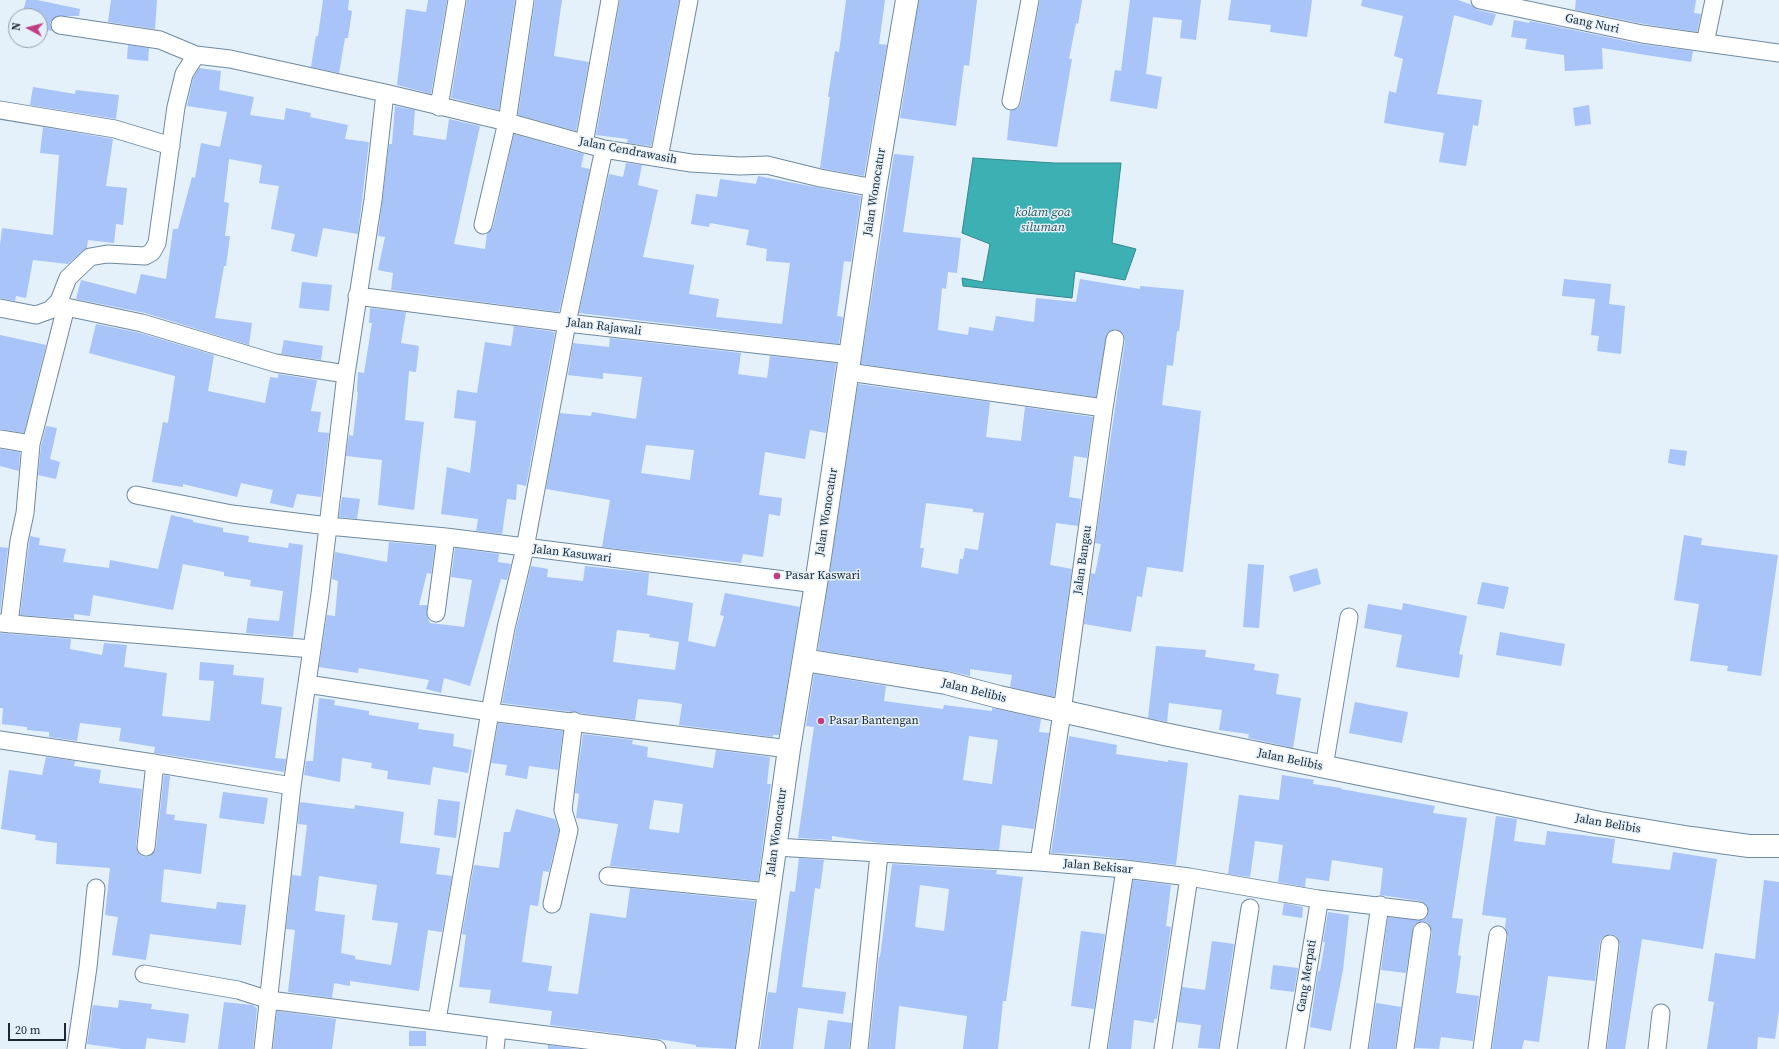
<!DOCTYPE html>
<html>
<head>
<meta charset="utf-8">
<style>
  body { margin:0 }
  #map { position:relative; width:1779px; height:1049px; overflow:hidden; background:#e4f0fa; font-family:"Source Serif 4",serif }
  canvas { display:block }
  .north { position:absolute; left:8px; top:8px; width:40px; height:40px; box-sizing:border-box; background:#e4f0fa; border:1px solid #94a0aa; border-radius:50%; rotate:277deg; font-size:11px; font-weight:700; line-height:16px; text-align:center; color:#1d2931 }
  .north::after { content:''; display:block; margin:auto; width:14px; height:18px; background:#c03d83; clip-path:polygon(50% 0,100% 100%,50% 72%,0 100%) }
  .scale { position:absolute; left:8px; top:1023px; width:58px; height:18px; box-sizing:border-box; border:2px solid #1d2931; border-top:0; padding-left:5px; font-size:12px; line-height:14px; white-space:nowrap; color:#1d2931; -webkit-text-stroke:3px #e4f0fa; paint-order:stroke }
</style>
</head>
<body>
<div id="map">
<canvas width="1779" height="1049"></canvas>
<div class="north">N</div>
<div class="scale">20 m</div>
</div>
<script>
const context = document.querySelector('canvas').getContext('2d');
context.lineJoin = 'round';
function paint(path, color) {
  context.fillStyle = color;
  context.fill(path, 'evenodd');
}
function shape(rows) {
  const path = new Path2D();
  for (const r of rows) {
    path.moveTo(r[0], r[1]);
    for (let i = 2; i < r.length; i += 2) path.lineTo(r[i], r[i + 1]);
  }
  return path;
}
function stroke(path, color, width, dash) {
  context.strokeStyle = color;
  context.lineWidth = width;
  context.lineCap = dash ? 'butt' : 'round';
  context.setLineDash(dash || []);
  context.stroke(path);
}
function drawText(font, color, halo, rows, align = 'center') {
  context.font = font + ' "Source Serif 4",serif';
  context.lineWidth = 3;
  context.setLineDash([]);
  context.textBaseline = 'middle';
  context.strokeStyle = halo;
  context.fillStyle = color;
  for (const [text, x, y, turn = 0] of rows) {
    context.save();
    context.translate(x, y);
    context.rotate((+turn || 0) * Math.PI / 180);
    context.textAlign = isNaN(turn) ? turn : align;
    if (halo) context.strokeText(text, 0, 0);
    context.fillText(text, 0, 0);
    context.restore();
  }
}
const water = shape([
  [973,158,1054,163,1121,163,1112,243,1136,249,1125,280,1075,271,1072,298,963,286,962,278,983,282,990,244,962,233,973,158]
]);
paint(water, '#3db0b3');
stroke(water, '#33888c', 1);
paint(shape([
  [26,0,37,0,80,9,79,16,57,16,50,23,53,31,40,29,40,16,22,16],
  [111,0,157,0,155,29,108,22],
  [323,0,349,0,348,10,352,11,348,38,345,38,339,73,311,67,316,36,318,36],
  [428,0,447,0,431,94,397,85,406,9,426,12],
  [467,0,515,0,499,110,451,98],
  [535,0,562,0,554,56,589,62,576,131,518,115],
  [620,0,679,0,651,146,627,143,628,139,596,135],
  [846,0,885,0,879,44,887,45,864,176,820,168,830,97,828,97,835,51,839,52],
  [919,0,977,0,969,66,964,65,956,126,900,118],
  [1040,0,1082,0,1078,24,1076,23,1069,59,1072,59,1057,147,1007,140,1010,111,1018,108,1021,103],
  [1130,0,1201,0,1196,40,1180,38,1182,20,1153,17,1146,74,1162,77,1157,109,1110,101,1115,70,1121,71],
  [1231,0,1312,0,1307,37,1270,32,1271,25,1228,20],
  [1362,0,1458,0,1472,5,1478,10,1496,14,1492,26,1454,15,1437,94,1482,100,1478,126,1473,125,1466,166,1439,162,1444,133,1384,123,1389,91,1396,93,1403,59,1394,56,1403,16,1361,6],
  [1576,0,1696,0,1694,13,1701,14,1697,32,1644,24,1575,10],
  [1514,20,1529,23,1530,21,1640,44,1693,51,1691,62,1602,48,1603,69,1565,71,1564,55,1525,49,1527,39,1511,37],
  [128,45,149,48,148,61,127,59],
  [199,68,221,71,219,90,254,97,250,115,284,120,286,108,311,113,310,117,348,125,345,139,369,142,358,234,323,228,317,257,291,251,295,234,271,229,279,186,259,183,262,165,229,159,224,202,229,203,225,236,230,236,226,266,224,266,215,318,252,323,249,345,145,313,76,299,81,280,136,294,141,274,166,279,173,229,178,229,192,177,195,178,201,143,220,147,227,112,187,106,193,78],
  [33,87,75,94,76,90,119,95,116,119,30,105],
  [1589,105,1591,124,1575,126,1573,108],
  [395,106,415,110,413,135,446,140,449,119,480,126,454,244,485,249,487,234,493,227,514,134,584,154,581,167,590,169,559,312,391,290,393,273,378,270,385,237,378,236,389,144,392,144],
  [43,127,113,139,106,186,127,188,123,225,116,224,114,243,88,240,87,248,68,264,33,260,26,298,16,296,15,301,0,298,0,245,2,228,53,235,59,155,40,153],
  [894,154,914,156,903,232,961,238,957,273,948,272,946,289,942,288,938,330,968,335,969,327,993,331,996,316,1034,322,1036,298,1076,302,1080,279,1140,289,1140,286,1184,290,1179,331,1177,331,1173,366,1167,365,1162,405,1201,411,1183,572,1147,567,1142,597,1137,596,1131,632,1084,624,1091,573,1095,574,1101,544,1095,543,1125,341,1124,335,1116,329,1107,333,1096,397,861,364],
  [626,163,642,165,638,185,658,190,643,257,694,265,689,294,719,299,716,317,782,324,790,263,766,261,767,249,746,245,749,230,710,223,709,227,691,224,696,194,717,197,720,179,756,184,758,176,861,196,851,262,844,261,837,316,843,317,839,344,579,313,609,174,623,177],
  [1564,279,1611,284,1609,304,1625,306,1621,354,1597,351,1599,336,1591,335,1595,299,1562,296],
  [302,282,332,285,329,311,299,308],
  [370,308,406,312,401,343,419,346,416,372,409,371,405,420,424,422,414,510,378,505,382,460,346,456,349,435,353,436,358,392,357,392,358,372,364,373,372,323,369,323],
  [96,324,140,333,214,355,208,391,265,403,270,377,278,378,278,374,317,380,311,411,321,412,318,432,329,433,321,497,297,494,293,508,270,503,273,490,241,483,237,497,183,484,183,487,152,482,163,422,168,423,175,376,89,353],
  [514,326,555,332,526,486,517,484,516,500,507,499,502,534,476,531,478,519,441,514,447,467,470,473,476,421,454,418,457,390,477,393,485,342,511,346],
  [0,335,46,345,24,433,0,429],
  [610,338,741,353,738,374,767,378,770,356,836,363,826,433,810,430,805,459,765,452,759,495,782,498,780,516,769,514,763,557,743,554,741,563,602,547,610,500,546,489,560,413,591,416,592,412,636,419,642,377,603,373,603,379,568,375,573,343,609,347],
  [646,445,694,450,690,480,641,473],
  [284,340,323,346,321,360,281,354],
  [858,384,990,402,986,437,1021,441,1025,407,1093,417,1087,458,1074,456,1069,497,1081,499,1078,526,1056,523,1050,565,1072,569,1054,697,1010,687,1012,675,970,669,970,676,948,671,818,650],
  [926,503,973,509,973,512,984,513,978,550,965,548,963,559,960,559,958,574,921,567,924,548,920,548],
  [46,426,57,428,50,459,60,462,56,479,38,475,41,446],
  [0,449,20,452,19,471,0,466],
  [1670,449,1687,451,1685,466,1668,463],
  [342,497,360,499,357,519,339,517],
  [171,515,193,520,193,522,223,528,223,532,249,536,248,542,288,548,289,543,303,545,293,637,246,633,248,618,279,621,283,591,250,586,251,580,224,576,224,572,183,564,173,610,93,595,90,616,74,614,74,619,20,615,30,536,40,538,39,545,66,549,63,562,109,568,110,560,158,569],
  [1684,535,1702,538,1701,545,1778,555,1761,676,1727,671,1728,666,1690,661,1699,604,1674,600],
  [389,542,435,546,431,574,427,573,419,605,427,605,427,616,430,623,464,627,472,580,451,577,455,548,499,554,498,562,511,564,507,580,501,579,470,686,444,678,441,693,426,689,429,680,359,668,358,673,319,667,327,615,335,616,338,581,332,579,335,552,387,562],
  [0,547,8,548,0,613],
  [1248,564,1264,565,1259,628,1243,627],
  [531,566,548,569,547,577,583,581,585,566,649,573,647,595,693,603,688,641,715,647,724,616,720,615,725,593,800,607,779,735,773,735,773,737,679,725,682,704,670,702,638,699,635,720,502,703,516,630],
  [617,630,650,634,649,637,679,642,675,670,613,662],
  [1317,568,1321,584,1294,592,1289,576],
  [1482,582,1509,587,1504,609,1477,604],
  [1403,603,1467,616,1459,654,1463,655,1459,678,1396,667,1402,635,1364,628,1368,604,1402,610],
  [1500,632,1565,644,1561,666,1496,655],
  [0,633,71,639,70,649,102,655,104,643,127,645,124,667,167,673,162,716,210,721,214,681,199,680,200,662,234,665,233,675,264,678,261,704,282,707,275,758,286,759,284,772,154,753,155,747,119,741,121,728,80,723,77,741,49,737,49,732,27,730,27,727,2,724,3,708,0,708],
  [1156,646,1206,650,1205,657,1255,664,1254,670,1279,674,1276,694,1301,698,1293,748,1248,738,1249,734,1219,730,1222,710,1169,703,1167,722,1148,718],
  [814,674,886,686,884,701,943,709,944,705,992,711,992,708,1041,719,1039,732,1049,733,1034,829,1002,825,999,850,880,843,832,836,832,840,798,838,814,727,806,726],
  [969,736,998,740,992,784,963,780],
  [319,698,335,700,334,705,369,711,369,715,419,723,418,729,454,734,453,746,472,750,468,773,433,767,430,785,387,779,388,771,371,768,372,763,342,758,340,782,304,775,306,761,313,761],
  [1355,702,1408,712,1402,743,1349,733],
  [498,723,563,731,558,770,529,766,527,779,505,775,507,765,491,763],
  [583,734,633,740,632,744,648,747,647,757,713,768,716,750,770,757,767,784,771,784,758,881,610,866,618,824,576,818,579,794,575,793],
  [654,800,683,804,679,833,649,829],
  [1069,736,1117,745,1116,754,1168,762,1168,760,1188,763,1176,865,1080,854,1051,853],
  [46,757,75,761,74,766,101,770,99,783,142,789,136,846,140,855,145,857,150,856,156,848,164,775,170,776,166,814,175,815,174,820,207,824,201,874,164,869,161,902,216,909,217,902,246,905,241,945,150,934,146,960,112,955,118,917,105,915,110,868,56,864,57,843,35,840,36,835,1,829,9,770,42,775],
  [1282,775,1314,780,1313,784,1341,788,1341,789,1435,806,1433,813,1467,818,1452,918,1463,919,1458,955,1461,956,1456,993,1479,996,1473,1041,1441,1037,1439,1049,1415,1048,1432,932,1428,923,1423,921,1414,925,1406,973,1381,970,1388,917,1423,920,1427,917,1428,907,1425,903,1420,901,1380,895,1383,868,1332,860,1329,881,1306,878,1305,887,1278,882,1283,845,1255,841,1250,877,1228,874,1239,795,1279,800],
  [223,792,268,798,264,824,219,818],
  [438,799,460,802,456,838,434,835],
  [300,802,354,809,355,805,404,812,400,843,440,848,436,874,452,876,442,932,428,930,419,991,350,981,350,986,334,983,332,998,288,992,295,930,286,929,292,875,301,876,307,825,298,824],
  [319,876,377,885,372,920,398,923,391,965,355,959,355,956,341,953,345,915,315,911],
  [516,809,555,819,559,830,549,872,543,871,538,906,530,905,522,962,552,966,548,991,578,994,590,913,626,918,630,888,755,901,735,1049,696,1047,696,1045,658,1039,550,1025,552,1011,489,1003,491,990,459,987,466,935,462,934,474,865,499,868,504,832,510,832],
  [1496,816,1517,819,1514,841,1545,845,1547,831,1615,839,1612,863,1670,870,1673,852,1717,859,1703,949,1642,939,1625,1049,1607,1049,1620,945,1616,936,1611,934,1602,938,1600,942,1595,981,1548,976,1539,1042,1524,1040,1522,1049,1492,1049,1508,936,1505,928,1506,918,1482,915],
  [799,858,824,860,820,889,815,888,802,987,846,992,843,1014,798,1008,793,1049,760,1049,768,992,776,993,790,891,795,892],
  [892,864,997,870,996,874,1023,877,1006,1001,1003,1001,998,1049,963,1049,967,1016,899,1006,895,1049,869,1049,879,957,880,957],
  [920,885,949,889,944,931,915,927],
  [1133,880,1171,885,1166,926,1171,927,1157,1019,1154,1019,1154,1023,1134,1020,1131,1049,1108,1049],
  [1764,880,1779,882,1779,1011,1775,1039,1758,1037,1757,1049,1707,1049,1714,1002,1708,1001,1715,953,1755,959],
  [1284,903,1303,907,1302,918,1282,915],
  [1328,912,1349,915,1343,970,1331,1031,1310,1027,1318,971,1320,971,1325,942,1323,942],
  [1081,931,1105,934,1094,1009,1071,1006],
  [1212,941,1234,944,1218,1049,1198,1048,1201,1025,1177,1022,1182,987,1205,990],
  [1273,965,1298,968,1294,992,1270,989],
  [119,1000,152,1004,151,1009,189,1014,185,1043,147,1038,145,1049,122,1049,87,1044,93,1005,118,1008],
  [224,1002,252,1005,257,1008,253,1049,218,1049],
  [1376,1003,1401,1007,1395,1049,1369,1049],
  [277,1011,336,1019,332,1049,273,1049],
  [828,1020,852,1023,849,1049,824,1049],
  [409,1031,426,1031,426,1046,409,1046],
  [548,1045,577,1049,548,1049]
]), '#a8c4f8');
const street = shape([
  [1480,0,1642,34,1779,53],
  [60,25,160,40,196,55],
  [1705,43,1714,0],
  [1011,101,1030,0],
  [439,107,457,0],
  [0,110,115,129,171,146],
  [584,144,610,0],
  [659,158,689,0],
  [483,225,507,122,525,0],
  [357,296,567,323,851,355],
  [59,301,66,307,142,323,275,363,346,374],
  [0,308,36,315,50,310,59,301,68,278,90,257,107,254,145,256,152,252,157,243,176,107,184,74,196,55,230,59,385,93,507,122,604,149,691,163,740,166,767,165,820,178,875,188],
  [848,372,1104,408],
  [0,439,31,444],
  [136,495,232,514,328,526,446,537,816,584],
  [436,613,446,537],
  [0,623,312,649],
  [9,624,19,541,25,513,31,444,66,307],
  [307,684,490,712,789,749],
  [0,740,147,762,292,786],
  [1324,767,1349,617],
  [146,847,155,763],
  [775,847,1039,862,1125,869,1189,877,1318,899,1419,911],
  [1039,862,1060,726,1104,408,1115,339],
  [608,876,769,892],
  [552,904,569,830,563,810,574,721],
  [144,974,238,990,269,1000,657,1049],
  [437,1020,490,712,506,628,525,548,567,323,604,149],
  [76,1049,88,967,96,888],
  [263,1049,292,786,320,594,346,374,373,200,385,93],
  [495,1049,497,1030],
  [859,1049,879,854],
  [1098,1049,1125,869],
  [1163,1049,1189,877],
  [1228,1049,1250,908],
  [1295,1049,1319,903],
  [1359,1049,1380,905],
  [1405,1049,1422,931],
  [1482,1049,1498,935],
  [1597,1049,1610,944],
  [1657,1049,1661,1013]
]);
const secondary = shape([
  [804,660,946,683,999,697,1164,734,1600,823,1691,838,1749,846,1779,846],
  [747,1049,789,749,816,584,875,188,907,0]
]);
stroke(street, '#6e8aa0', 19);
stroke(secondary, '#6e8aa0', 24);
stroke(street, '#fff', 17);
stroke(secondary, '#fff', 22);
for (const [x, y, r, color] of [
  [777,576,4,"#c03d83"],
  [821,721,4,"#c03d83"]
]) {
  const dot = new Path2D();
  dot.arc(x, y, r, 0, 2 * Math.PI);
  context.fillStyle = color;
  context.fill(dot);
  stroke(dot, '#e4f0fa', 1.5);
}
drawText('12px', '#1d2931', '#e4f0fa', [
  ["Gang Nuri",1592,24,12],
  ["Jalan Cendrawasih",628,151,11],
  ["Jalan Wonocatur",875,192,-81],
  ["Jalan Rajawali",604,327,7],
  ["Jalan Wonocatur",827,512,-81],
  ["Jalan Kasuwari",572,554,7],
  ["Jalan Bangau",1083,560,-82],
  ["Jalan Belibis",974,691,14],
  ["Jalan Belibis",1290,760,12],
  ["Jalan Belibis",1608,824,10],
  ["Jalan Wonocatur",777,832,-82],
  ["Jalan Bekisar",1098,867,5],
  ["Gang Merpati",1307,976,-81]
]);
drawText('12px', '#1d2931', '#e4f0fa', [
  ["Pasar Kaswari",785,576],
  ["Pasar Bantengan",829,721]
], 'left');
drawText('italic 13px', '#245556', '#e4f0fa', [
  ["kolam goa",1043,213],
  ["siluman",1043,228]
]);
</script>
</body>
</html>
